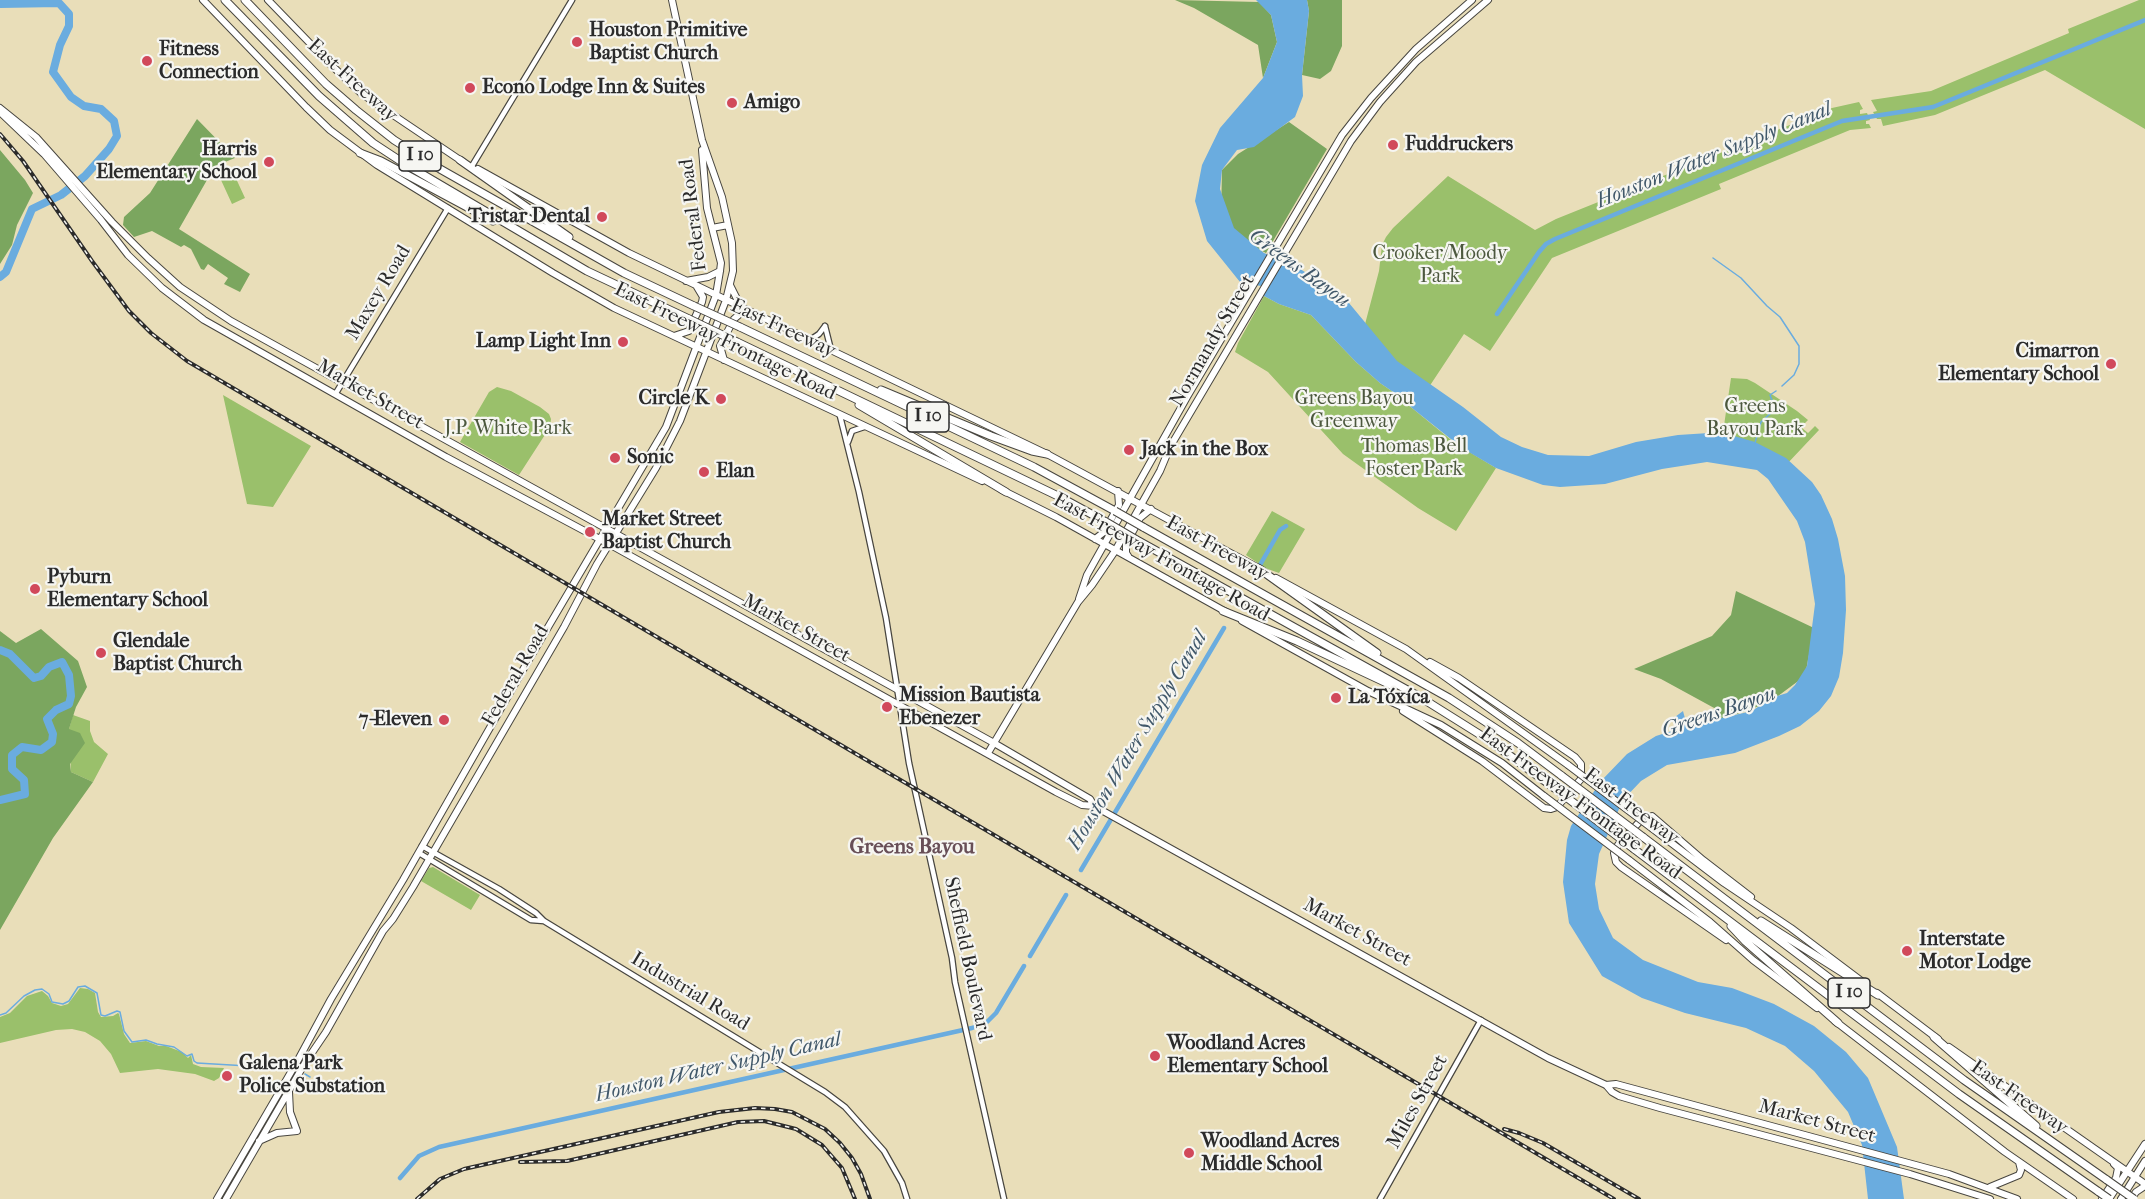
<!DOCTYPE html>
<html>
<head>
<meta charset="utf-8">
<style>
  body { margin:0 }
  canvas { display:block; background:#e9deb9 }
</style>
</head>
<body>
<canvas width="2145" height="1199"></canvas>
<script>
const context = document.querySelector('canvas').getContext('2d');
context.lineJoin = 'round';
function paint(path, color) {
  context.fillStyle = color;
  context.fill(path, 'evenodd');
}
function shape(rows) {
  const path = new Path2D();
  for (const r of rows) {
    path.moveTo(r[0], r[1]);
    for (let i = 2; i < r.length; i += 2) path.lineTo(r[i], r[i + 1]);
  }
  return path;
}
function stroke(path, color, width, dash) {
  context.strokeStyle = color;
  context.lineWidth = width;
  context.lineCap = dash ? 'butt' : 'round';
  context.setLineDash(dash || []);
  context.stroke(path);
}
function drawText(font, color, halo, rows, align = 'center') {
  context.font = font + ' "IM FELL French Canon",serif';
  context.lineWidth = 4.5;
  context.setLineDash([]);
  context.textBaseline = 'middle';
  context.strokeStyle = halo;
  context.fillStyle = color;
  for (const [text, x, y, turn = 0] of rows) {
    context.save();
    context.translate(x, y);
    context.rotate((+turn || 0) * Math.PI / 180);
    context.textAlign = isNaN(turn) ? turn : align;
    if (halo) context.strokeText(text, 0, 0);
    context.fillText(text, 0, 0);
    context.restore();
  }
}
paint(shape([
  [2139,0,2145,0,2145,129,2045,70,1935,115,1883,126,1881,119,1877,119,1873,112,1877,111,1871,100,1931,91,2069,33,2068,29],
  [1859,102,1863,109,1860,110,1860,114,1867,113,1870,120,1866,121,1866,124,1869,124,1871,128,1850,130,1719,184,1721,189,1552,258,1490,351,1464,334,1429,387,1401,367,1364,328,1379,271,1382,245,1386,237,1393,228,1448,176,1535,230,1556,219,1832,108],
  [233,172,245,198,232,204,221,180,223,176],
  [1264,296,1279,304,1311,315,1356,362,1380,383,1399,396,1412,408,1456,444,1496,468,1456,531,1418,508,1343,454,1268,372,1235,352,1238,343],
  [1731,378,1747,379,1755,383,1797,411,1808,420,1801,427,1808,433,1815,426,1819,430,1786,465,1722,439],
  [497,387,511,391,540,407,549,414,551,419,550,427,519,475,460,442,489,392],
  [223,395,311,446,273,507,247,504],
  [1272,511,1305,529,1279,573,1265,568,1246,555],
  [73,715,90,721,90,731,94,742,108,754,93,782,71,772,69,729],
  [433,867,480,895,471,910,421,881,429,868],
  [80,988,88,989,95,993,98,1012,101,1017,113,1016,118,1013,119,1014,124,1034,130,1043,146,1041,159,1046,166,1046,182,1052,188,1058,191,1055,193,1064,201,1067,224,1068,219,1078,214,1081,195,1074,158,1069,120,1073,111,1054,100,1041,85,1032,72,1029,56,1030,0,1043,0,1017,10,1013,27,996,42,991,48,996,52,1003,61,1006,68,1004]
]), '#9ac06b');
paint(shape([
  [1175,0,1259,2,1271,15,1277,42,1263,78,1258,45,1194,8],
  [1307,0,1342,0,1342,46,1331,71,1320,79,1302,75,1309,11],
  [197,119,235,158,215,166,179,229,250,274,240,292,224,284,228,278,208,264,204,270,201,269,191,249,184,245,181,247,152,231,134,237,123,225,124,217,150,193],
  [1289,122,1327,149,1266,253,1243,241,1221,215,1222,170,1238,154],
  [0,150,25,180,33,193,17,225,12,245,0,264],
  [1736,591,1814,628,1805,676,1770,702,1690,731,1693,720,1716,709,1661,679,1634,669,1712,636,1731,615],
  [41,629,78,661,87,687,76,707,69,729,80,733,85,743,70,764,71,772,93,782,53,838,0,930,0,631,16,643]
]), '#7ba65f');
paint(shape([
  [1256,0,1307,0,1309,11,1302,75,1303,96,1295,117,1254,147,1237,150,1222,170,1220,189,1234,228,1264,253,1294,265,1336,292,1349,303,1397,361,1463,407,1501,437,1522,447,1548,455,1589,456,1636,442,1678,435,1709,433,1734,436,1755,442,1786,458,1812,482,1821,495,1832,519,1838,539,1845,576,1846,610,1843,653,1839,677,1831,696,1819,711,1800,726,1779,736,1735,753,1667,765,1641,781,1623,800,1599,854,1595,884,1599,909,1613,938,1643,960,1698,982,1732,988,1774,1004,1814,1026,1846,1052,1868,1078,1897,1147,1904,1199,1868,1199,1862,1145,1848,1112,1814,1071,1785,1046,1746,1028,1685,1013,1642,998,1602,976,1569,923,1563,882,1567,840,1571,826,1601,781,1627,754,1656,736,1675,730,1675,717,1683,711,1687,726,1752,711,1771,698,1787,693,1795,685,1807,666,1815,604,1805,542,1797,521,1768,479,1757,470,1707,462,1662,469,1605,484,1560,487,1543,485,1496,468,1462,448,1412,408,1399,396,1380,383,1356,362,1311,315,1279,304,1264,296,1261,286,1240,282,1207,241,1195,201,1202,165,1220,128,1263,78,1277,42,1271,15]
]), '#6aacdf');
stroke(shape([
  [1713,258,1741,278,1767,306,1780,317,1799,346,1799,364,1794,375,1782,386],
  [1755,443,1761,422,1772,412,1774,406,1770,395,1776,391],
  [0,1015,6,1013,24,996,35,990,42,989,49,994,52,1002,63,1004,69,1001,78,987,85,986,97,993,101,1015,105,1016,117,1011,120,1012,124,1031,132,1042,146,1040,157,1044,174,1047,187,1056,192,1054,194,1061,197,1063,265,1067,287,1064],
  [305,1074,310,1077]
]), '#6aacdf', 1.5);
stroke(shape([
  [1497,314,1539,252,1546,244,1555,239,1842,121,1933,107,2145,20],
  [1260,565,1280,530,1286,526],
  [1081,870,1224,628],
  [1030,956,1066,895],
  [400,1178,419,1156,439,1147,972,1028,987,1022,996,1013,1024,966]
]), '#6aacdf', 4.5);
stroke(shape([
  [0,4,59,3,69,14,69,26,60,45,53,72,71,97,84,106,101,109,114,121,117,136,109,149,85,176,61,195,32,209,6,272,0,277],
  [0,650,10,654,34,678,41,676,49,667,62,662,69,675,71,696,69,704,56,710,47,719,53,734,52,742,41,750,22,747,12,755,12,769,24,780,25,794,0,800]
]), '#6aacdf', 8);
const minor = shape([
  [472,166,572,0],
  [825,326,831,350],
  [810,340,819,334,825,326],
  [336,393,448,208],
  [840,416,859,492,886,618,909,763,952,958,955,982,1004,1199],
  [848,442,852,431,864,427],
  [422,846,499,889,536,913,544,921,825,1092,845,1107,884,1151,902,1183,907,1199],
  [419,853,531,920,544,921],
  [1380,1199,1481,1020]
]);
const major = shape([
  [203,0,306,107,330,130,377,165,553,273,614,308,982,481],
  [268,0,329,63,362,94,463,162],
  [0,108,36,137,112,222,148,258,180,287,231,321,994,743,1090,799,1094,806],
  [0,112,44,154,101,220,128,255,162,288,204,320,446,457,609,544,1056,792,1082,805,1094,806,1548,1058,1606,1085,1612,1092,1619,1096,1660,1108,1910,1174,1990,1199],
  [478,169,629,253,1047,454,1262,570],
  [712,228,728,225],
  [686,281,708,277,720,271],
  [730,285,741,307],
  [674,336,689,331,702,302,703,297,697,287],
  [724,360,720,346,734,319,741,313,750,312],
  [1002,490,1056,517,1228,613],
  [1095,539,1104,532,1119,505,1118,491],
  [1128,556,1126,553,1126,544,1140,518,1151,509],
  [1276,578,1406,649,1568,765],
  [1079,599,1087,575,1187,397,1342,135,1371,98,1416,49,1472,0],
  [1242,621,1368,691,1441,725,1502,763,1544,796],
  [1403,711,1482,761,1544,808,1551,809,1557,807,1581,779,1581,764,1575,757,1459,678,1430,662],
  [988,753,1078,602,1092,585,1115,551,1160,471,1170,447,1351,141,1380,102,1416,62,1488,0],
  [1653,829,1724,883,1791,928,1864,983],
  [1629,860,1710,922,1753,960,1817,1008],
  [1726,940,1621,867,1616,862,1614,853,1618,845,1642,819,1652,816,1703,860,1751,897],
  [1877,993,1938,1039],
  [1835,1021,2005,1152,2073,1199],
  [1949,1047,2145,1184],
  [1606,1085,1616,1084,1949,1174,2017,1199],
  [259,1141,277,1133,297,1131,290,1112,289,1092],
  [1990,1187,2019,1175,2021,1170,2019,1162],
  [217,1199,298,1060,331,999,403,880,524,668,666,427,716,295,720,271,721,263,707,208,702,150],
  [226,1199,305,1063,326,1032,383,931,393,919,413,887,564,627,597,564,656,468,680,421,726,300,733,271,732,243,722,197,702,140,672,0],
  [2102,1199,2116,1178,2118,1168,2114,1164],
  [2109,1199,2145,1144],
  [2121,1199,2145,1161],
  [2131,1199,2136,1192,2145,1186]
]);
const highway = shape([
  [225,0,319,96,373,143,405,164,587,271,689,319],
  [245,0,326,84,356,110,394,140,440,169,624,273,694,306],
  [360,153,381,161,493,221],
  [460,160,569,237],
  [740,327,1034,467,1115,511],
  [737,342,1060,497,1106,522],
  [881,390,991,436,1032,451,1047,454],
  [859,405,1006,492],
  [1143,527,1449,698,1518,743,1562,776],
  [1135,539,1420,697,1487,739,1553,787],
  [1258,568,1377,653],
  [1223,611,1297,641,1393,686],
  [1643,837,1964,1080,2107,1180],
  [1634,849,1959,1094,2099,1192],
  [1761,921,1878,995],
  [1731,926,1745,941,1838,1023],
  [1934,1037,2036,1126]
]);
stroke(minor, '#484640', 7);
stroke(major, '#484640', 8);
stroke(highway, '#484640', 9);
stroke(minor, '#fff', 4.5);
stroke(major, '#fff', 6);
stroke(highway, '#fff', 7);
const rail = shape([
  [0,134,23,161,92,261,129,311,151,333,187,361,1614,1199],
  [1504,1129,1519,1133,1543,1143,1639,1199],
  [520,1162,567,1161,738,1122,764,1121,796,1129,822,1145,842,1168,855,1199],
  [417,1199,440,1179,464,1169,719,1112,755,1108,775,1109,792,1112,825,1129,840,1143,852,1158,861,1174,870,1199]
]);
stroke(rail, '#2b2b2b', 4);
stroke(rail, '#f6f6f2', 1.5, [4.5]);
const majorBridge = shape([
  [1568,765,1653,829],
  [1544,796,1629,860]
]);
const highwayBridge = shape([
  [694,306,740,327],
  [689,319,737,342],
  [1115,511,1143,527],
  [1106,522,1135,539],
  [1562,776,1643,837],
  [1553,787,1634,849],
  [2107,1180,2134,1199],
  [2099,1192,2109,1199]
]);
stroke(majorBridge, '#484640', 8, []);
stroke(highwayBridge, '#484640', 9, []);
stroke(majorBridge, '#fff', 6);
stroke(highwayBridge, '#fff', 7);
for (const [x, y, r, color] of [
  [577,42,6,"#d1495b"],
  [147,61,6,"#d1495b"],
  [470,88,6,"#d1495b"],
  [732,103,6,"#d1495b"],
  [1393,145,6,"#d1495b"],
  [269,162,6,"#d1495b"],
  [602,217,6,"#d1495b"],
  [623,342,6,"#d1495b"],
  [2111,364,6,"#d1495b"],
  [721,399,6,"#d1495b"],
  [1129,450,6,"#d1495b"],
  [615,458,6,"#d1495b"],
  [704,472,6,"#d1495b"],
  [590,532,6,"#d1495b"],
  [35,589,6,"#d1495b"],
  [101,653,6,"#d1495b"],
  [1336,698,6,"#d1495b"],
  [887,707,6,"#d1495b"],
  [444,720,6,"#d1495b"],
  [1907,951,6,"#d1495b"],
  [1155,1056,6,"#d1495b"],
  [227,1076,6,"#d1495b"],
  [1189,1153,6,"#d1495b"]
]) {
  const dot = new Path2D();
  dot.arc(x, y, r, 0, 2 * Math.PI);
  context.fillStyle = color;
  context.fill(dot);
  stroke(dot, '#f6f6f2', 2);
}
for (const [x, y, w] of [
  [420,156,42],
  [928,417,42],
  [1849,993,42]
]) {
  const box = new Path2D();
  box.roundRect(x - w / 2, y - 15, w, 30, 4.5);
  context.fillStyle = '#f6f6f2';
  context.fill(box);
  stroke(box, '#2b2b2b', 1.5);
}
drawText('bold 18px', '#2b2b2b', null, [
  ["I 10",420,156],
  ["I 10",928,417],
  ["I 10",1849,993]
]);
drawText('bold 20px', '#2b2b2b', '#f6f6f2', [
  ["Houston Primitive",589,31],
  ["Baptist Church",589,54],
  ["Fitness",159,50],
  ["Connection",159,73],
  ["Econo Lodge Inn & Suites",482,88],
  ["Amigo",744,103],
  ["Fuddruckers",1405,145],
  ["Harris",257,150,"right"],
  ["Elementary School",257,173,"right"],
  ["Tristar Dental",590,217,"right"],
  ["Lamp Light Inn",611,342,"right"],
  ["Cimarron",2099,352,"right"],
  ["Elementary School",2099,375,"right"],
  ["Circle K",709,399,"right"],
  ["Jack in the Box",1141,450],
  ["Sonic",627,458],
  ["Elan",716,472],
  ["Market Street",602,520],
  ["Baptist Church",602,543],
  ["Pyburn",47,578],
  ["Elementary School",47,601],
  ["Glendale",113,642],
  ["Baptist Church",113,665],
  ["Mission Bautista",899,696],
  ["Ebenezer",899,719],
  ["La Tóxíca",1348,698],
  ["7-Eleven",432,720,"right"],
  ["Interstate",1919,940],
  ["Motor Lodge",1919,963],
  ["Woodland Acres",1167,1044],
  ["Elementary School",1167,1067],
  ["Galena Park",239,1064],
  ["Police Substation",239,1087],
  ["Woodland Acres",1201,1142],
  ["Middle School",1201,1165]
], 'left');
drawText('20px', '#2b2b2b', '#f6f6f2', [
  ["East Freeway",352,81,42],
  ["Federal Road",694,215,-97],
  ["Maxey Road",379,293,-59],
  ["East Freeway",783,329,25],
  ["Normandy Street",1213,341,-60],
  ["East Freeway Frontage Road",725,342,26],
  ["Market Street",370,395,30],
  ["East Freeway",1217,549,29],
  ["East Freeway Frontage Road",1161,558,29],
  ["Market Street",796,629,29],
  ["Federal Road",516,676,-60],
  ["East Freeway Frontage Road",1580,804,36],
  ["East Freeway",1631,807,37],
  ["Market Street",1357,933,29],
  ["Sheffield Boulevard",967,959,78],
  ["Industrial Road",690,992,31],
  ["East Freeway",2019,1098,35],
  ["Miles Street",1418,1102,-61],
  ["Market Street",1817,1122,15]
]);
drawText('20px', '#4c583e', '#f6f6f2', [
  ["Crooker/Moody",1440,254],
  ["Park",1440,277],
  ["Greens Bayou",1354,399],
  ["Greenway",1354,422],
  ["Greens",1755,407],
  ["Bayou Park",1755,430],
  ["J.P. White Park",508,429],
  ["Thomas Bell",1414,447],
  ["Foster Park",1414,470]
]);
drawText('italic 21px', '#41586a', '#f6f6f2', [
  ["Houston Water Supply Canal",1714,156,-22],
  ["Greens Bayou",1299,269,36],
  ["Greens Bayou",1719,713,-19],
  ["Houston Water Supply Canal",1138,741,-59],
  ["Houston Water Supply Canal",718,1068,-13]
]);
drawText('bold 21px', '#684f57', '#f6f6f2', [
  ["Greens Bayou",912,848]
]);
</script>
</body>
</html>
